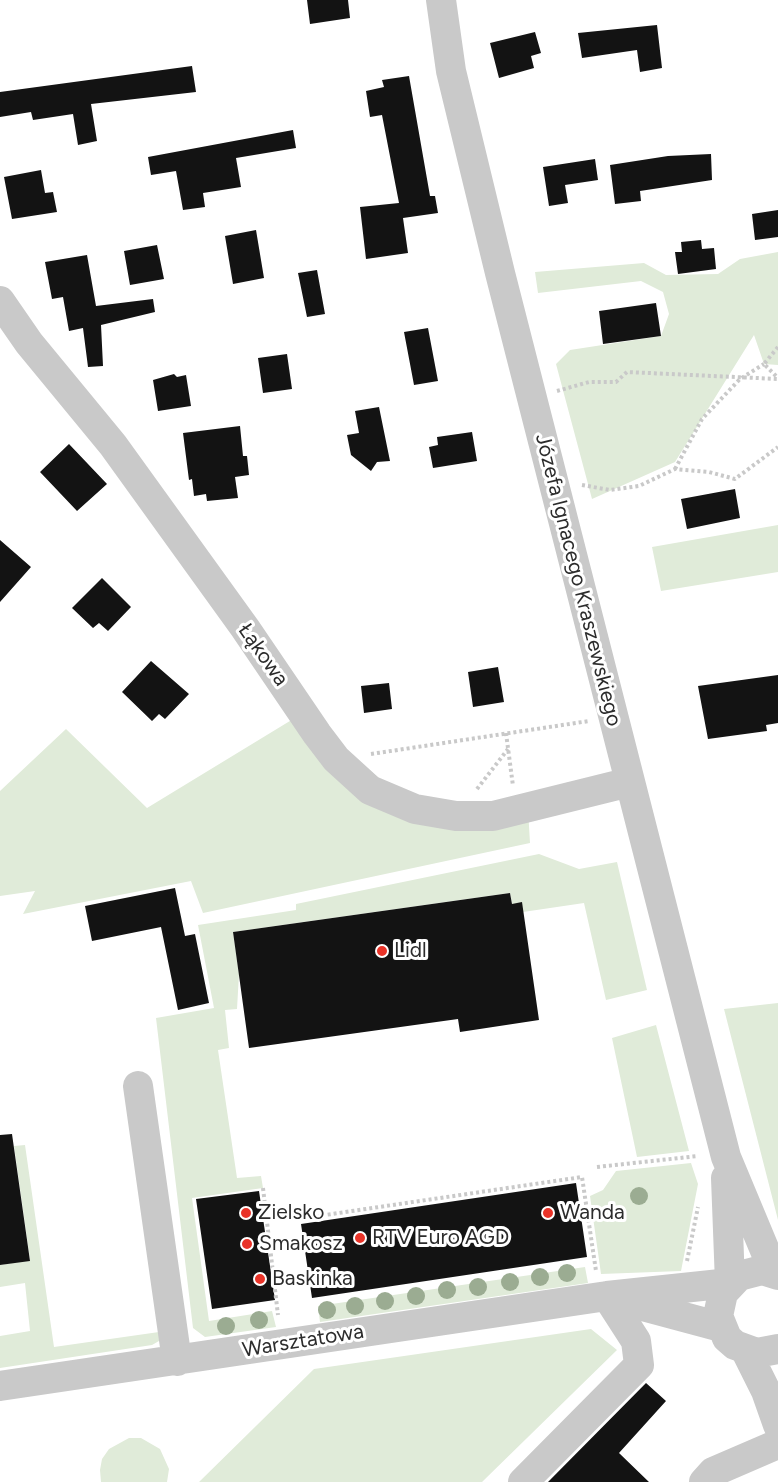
<!DOCTYPE html>
<html>
<head>
<meta charset="utf-8">
<style>
  body { margin:0 }
  canvas { display:block; background:#fff }
</style>
</head>
<body>
<canvas width="778" height="1482"></canvas>
<script>
const context = document.querySelector('canvas').getContext('2d');
context.lineJoin = 'round';
function paint(path, color) {
  context.fillStyle = color;
  context.fill(path, 'evenodd');
}
function shape(rows) {
  const path = new Path2D();
  for (const r of rows) {
    path.moveTo(r[0], r[1]);
    for (let i = 2; i < r.length; i += 2) path.lineTo(r[i], r[i + 1]);
  }
  return path;
}
function stroke(path, color, width, dash) {
  context.strokeStyle = color;
  context.lineWidth = width;
  context.lineCap = dash ? 'butt' : 'round';
  context.setLineDash(dash || []);
  context.stroke(path);
}
function drawText(font, color, halo, rows, align = 'center') {
  context.font = font + ' Figtree,sans-serif';
  context.lineWidth = 6;
  context.setLineDash([]);
  context.textBaseline = 'middle';
  context.strokeStyle = halo;
  context.fillStyle = color;
  for (const [text, x, y, turn = 0] of rows) {
    context.save();
    context.translate(x, y);
    context.rotate((+turn || 0) * Math.PI / 180);
    context.textAlign = isNaN(turn) ? turn : align;
    if (halo) context.strokeText(text, 0, 0);
    context.fillText(text, 0, 0);
    context.restore();
  }
}
paint(shape([
  [778,252,778,365,764,364,754,335,675,462,592,499,556,364,570,350,661,336,669,314,663,292,641,281,538,293,535,272,644,263,666,275,718,274,740,259],
  [778,525,778,572,661,591,652,547],
  [303,713,415,809,528,809,530,843,203,913,191,881,23,914,35,891,0,896,0,791,66,729,147,808],
  [539,854,579,869,617,862,647,990,606,1000,584,903,523,912,512,904,510,893,233,932,239,974,237,1009,225,1010,229,1048,218,1050,237,1178,261,1176,263,1188,192,1198,209,1321,272,1311,276,1327,205,1337,193,1328,156,1018,214,1008,198,925,296,910,296,904],
  [778,1003,778,1220,724,1009],
  [656,1025,689,1151,637,1157,612,1038],
  [25,1145,54,1347,159,1332,159,1341,152,1345,0,1368,0,1336,30,1331,25,1283,0,1287,0,1265,30,1260,14,1146],
  [691,1163,698,1184,681,1271,601,1274,590,1196,603,1190,616,1171],
  [585,1267,588,1283,320,1322,318,1306],
  [591,1329,617,1350,482,1482,199,1482,314,1369],
  [129,1438,141,1438,160,1449,169,1469,167,1482,101,1482,100,1470,102,1459,109,1449]
]), '#e0ebd9');
paint(shape([
  [307,0,348,0,350,18,310,24],
  [657,25,662,68,640,72,637,50,582,58,578,33],
  [535,32,541,53,531,56,534,68,499,78,490,43],
  [192,66,196,92,91,104,97,141,78,145,73,114,33,120,31,112,0,117,0,92],
  [409,76,430,196,435,196,438,213,403,218,408,253,366,259,360,207,399,203,382,115,370,117,366,91,384,87,382,80],
  [293,130,296,148,236,158,241,187,203,193,205,207,183,210,176,171,151,175,148,157],
  [711,154,712,180,640,191,641,201,615,204,610,165,668,156],
  [595,159,598,180,565,185,568,203,549,206,543,167],
  [41,170,45,193,53,192,57,212,12,219,4,177],
  [778,210,778,237,755,240,752,214],
  [256,230,264,278,233,284,225,236],
  [701,240,702,249,714,248,716,269,678,274,675,252,682,252,681,242],
  [157,245,164,279,130,285,124,251],
  [87,255,96,306,153,299,155,312,101,325,103,366,88,367,83,328,69,331,63,297,52,299,45,262],
  [317,270,325,314,307,317,298,273],
  [656,303,661,336,603,344,599,311],
  [428,328,438,381,414,385,404,332],
  [287,354,292,389,263,393,258,358],
  [174,374,177,377,186,375,191,406,158,411,153,380],
  [379,407,390,461,377,462,371,471,351,455,347,435,359,433,355,411],
  [240,426,243,456,247,456,249,475,235,477,238,498,207,501,206,494,194,496,192,479,189,480,183,433],
  [472,432,477,461,433,468,429,447,438,445,437,437],
  [69,444,107,484,77,511,40,472],
  [735,489,740,518,687,529,681,499],
  [0,540,31,567,0,602],
  [102,578,131,607,108,631,99,623,93,628,72,608],
  [151,661,189,694,165,719,159,714,152,721,122,692],
  [498,667,504,702,473,707,468,672],
  [778,675,778,723,766,725,767,731,708,739,698,686],
  [389,683,392,709,364,713,361,686],
  [175,888,185,936,195,934,209,1003,178,1010,161,927,92,941,85,906],
  [510,893,512,904,522,902,539,1020,460,1032,458,1019,249,1048,233,932],
  [12,1134,30,1261,0,1265,0,1135],
  [576,1183,587,1257,312,1298,301,1224],
  [259,1191,275,1300,212,1309,196,1199],
  [646,1383,666,1401,619,1453,649,1482,548,1482]
]), '#131313');
stroke(shape([
  [778,347,764,364,778,378],
  [557,391,589,382,616,382,627,372,778,379],
  [675,469,702,419,740,379,764,364],
  [582,485,610,490,639,486,675,469,709,472,735,479,778,447],
  [506,733,513,786],
  [371,754,589,721],
  [477,789,508,749],
  [597,1167,698,1156],
  [263,1188,278,1315],
  [298,1219,582,1177,596,1271],
  [687,1261,698,1207]
]), '#c9c9c9', 4, [3, 3]);
stroke(shape([
  [441,0,451,71,500,273,726,1157,774,1272],
  [0,301,29,343,113,445,245,628,317,734,336,759,370,790,415,809,456,816,493,816,630,782],
  [138,1086,177,1361],
  [726,1178,730,1283],
  [778,1275,762,1270,739,1276,723,1293,718,1316,727,1338,735,1345,757,1353,778,1349],
  [624,1301,721,1327],
  [746,1351,766,1391,778,1425],
  [0,1386,607,1296,730,1283],
  [523,1482,639,1365,636,1341,607,1296],
  [704,1482,713,1472,778,1444]
]), '#c9c9c9', 30);
context.fillStyle = '#9bac92';
for (const [x, y] of [
  [639,1196],
  [567,1273],
  [540,1277],
  [510,1282],
  [478,1287],
  [447,1290],
  [416,1296],
  [385,1301],
  [355,1306],
  [327,1310],
  [259,1320],
  [226,1326]
]) {
  context.beginPath();
  context.arc(x, y, 9, 0, 2 * Math.PI);
  context.fill();
}
for (const [x, y, r, color] of [
  [382,951,6,"#e93328"],
  [246,1213,6,"#e93328"],
  [548,1213,6,"#e93328"],
  [360,1238,6,"#e93328"],
  [247,1244,6,"#e93328"],
  [260,1279,6,"#e93328"]
]) {
  const dot = new Path2D();
  dot.arc(x, y, r, 0, 2 * Math.PI);
  context.fillStyle = color;
  context.fill(dot);
  stroke(dot, '#fff', 2);
}
drawText('21px', '#2c2c2c', '#fff', [
  ["Józefa Ignacego Kraszewskiego",578,580,76],
  ["Łąkowa",263,655,55],
  ["Warsztatowa",303,1341,-9]
]);
drawText('21px', '#2c2c2c', '#fff', [
  ["Lidl",394,951],
  ["Zielsko",258,1213],
  ["Wanda",560,1213],
  ["RTV Euro AGD",372,1238],
  ["Smakosz",259,1244],
  ["Baskinka",272,1279]
], 'left');
</script>
</body>
</html>
